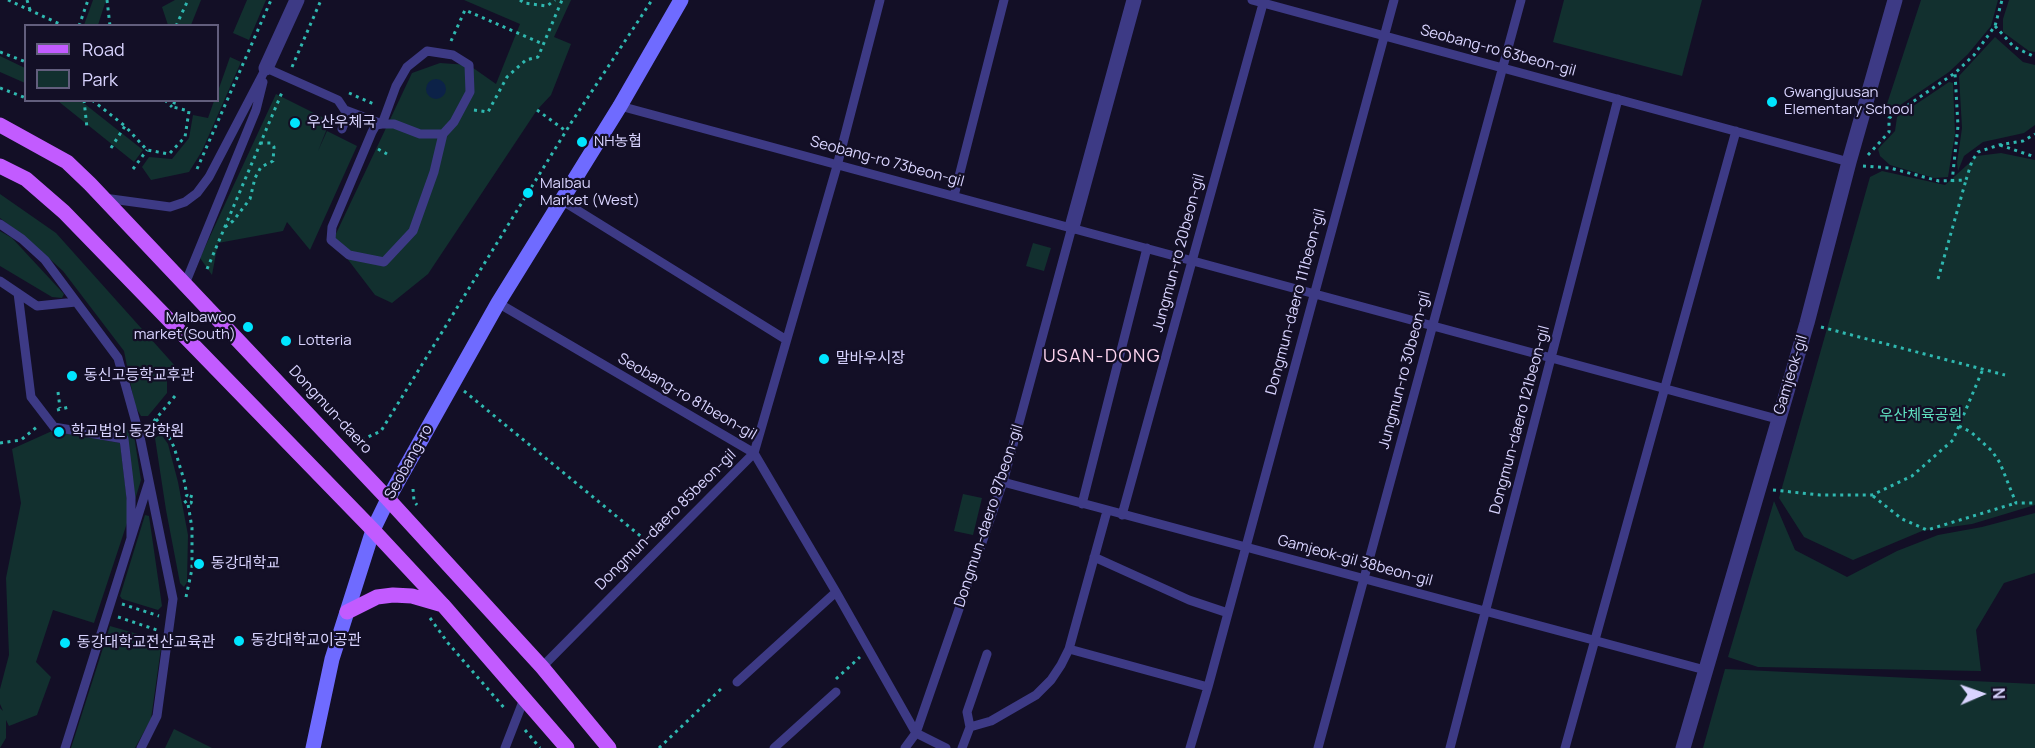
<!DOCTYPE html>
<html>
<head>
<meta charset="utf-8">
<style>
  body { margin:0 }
  #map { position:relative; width:2035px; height:748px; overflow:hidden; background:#130f26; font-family:Manrope,sans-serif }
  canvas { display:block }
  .legend { position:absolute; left:24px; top:24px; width:195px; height:78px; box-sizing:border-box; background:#130f26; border:2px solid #625e7d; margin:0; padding:8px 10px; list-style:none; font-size:18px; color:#d9d4ff }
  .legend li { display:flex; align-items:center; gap:12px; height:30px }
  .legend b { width:30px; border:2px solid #625e7d }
  .north { position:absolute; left:1951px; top:664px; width:60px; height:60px; -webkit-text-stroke:4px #130f26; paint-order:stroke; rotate:88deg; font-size:16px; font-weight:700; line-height:24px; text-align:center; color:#d9d4ff }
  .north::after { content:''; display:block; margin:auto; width:21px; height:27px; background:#d9d4ff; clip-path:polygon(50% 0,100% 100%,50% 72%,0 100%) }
</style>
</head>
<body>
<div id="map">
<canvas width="2035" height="748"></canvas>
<ul class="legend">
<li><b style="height:8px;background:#c25bff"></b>Road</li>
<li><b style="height:16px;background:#12302f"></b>Park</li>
</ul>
<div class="north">N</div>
</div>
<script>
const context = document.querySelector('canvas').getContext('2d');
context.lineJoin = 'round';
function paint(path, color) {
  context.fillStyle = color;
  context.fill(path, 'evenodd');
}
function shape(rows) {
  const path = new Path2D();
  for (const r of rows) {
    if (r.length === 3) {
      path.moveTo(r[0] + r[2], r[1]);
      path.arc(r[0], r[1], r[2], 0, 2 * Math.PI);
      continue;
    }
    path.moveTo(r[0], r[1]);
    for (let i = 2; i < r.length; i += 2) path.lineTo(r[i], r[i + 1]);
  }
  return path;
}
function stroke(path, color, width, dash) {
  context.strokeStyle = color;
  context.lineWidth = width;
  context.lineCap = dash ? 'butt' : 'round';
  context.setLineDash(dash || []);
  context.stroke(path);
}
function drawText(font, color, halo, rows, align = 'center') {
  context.font = font + ' Manrope,"Noto Sans KR",sans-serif';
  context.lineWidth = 4.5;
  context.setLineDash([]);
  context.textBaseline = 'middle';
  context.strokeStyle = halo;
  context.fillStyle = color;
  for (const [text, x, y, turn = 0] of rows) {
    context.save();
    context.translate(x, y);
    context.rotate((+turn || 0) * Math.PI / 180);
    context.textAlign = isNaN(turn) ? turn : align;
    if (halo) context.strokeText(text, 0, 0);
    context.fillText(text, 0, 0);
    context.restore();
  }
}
paint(shape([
  [93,0,106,0,98,25,84,25],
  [175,0,201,0,191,25,168,25,162,7],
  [247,0,266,0,249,40,233,33],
  [464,0,571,0,554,37,571,44,551,95,537,110,428,274,392,303,375,295,333,240,412,73,440,63,469,65,496,84,520,24],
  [1564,0,1702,0,1682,76,1553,42],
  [1921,0,1998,0,1991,26,1968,54,1949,72,1887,114,1885,110],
  [2009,0,2035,0,2035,52,2029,51,2003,32,2003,19],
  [1995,37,2023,62,2035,65,2035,125,2024,133,1983,142,1964,156,1958,171,1957,163,1962,128,1959,76],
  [0,56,25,68,25,83,0,72],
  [230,57,241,62,202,151,189,172,151,180,142,167,149,157,172,159,189,138,193,115,208,118,214,101,218,100,218,91],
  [1949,82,1953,83,1955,134,1948,177,1934,178,1890,165,1880,156,1878,149,1895,131,1897,117],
  [276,94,330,121,318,151,327,131,357,146,310,250,287,222,283,231,218,243,212,275,200,258],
  [58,101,81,101,143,150,134,162],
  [2001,153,2035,160,2035,505,1972,524,1922,531,1853,560,1804,537,1779,498,1870,177,1882,171,1945,185,1977,156],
  [0,194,56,233,176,367,167,379,167,393,148,416,141,416,135,406,124,351,63,271,32,243,0,218],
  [0,231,12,238,64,294,62,298,52,297,0,266],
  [1033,243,1051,248,1044,271,1026,266],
  [133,429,141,480,134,503,118,431],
  [52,431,120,443,129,517,94,623,53,610,36,662,51,677,37,715,9,726,6,720,6,738,0,748,0,708,3,711,0,704,0,689,9,655,6,578,21,503,12,449],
  [161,434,168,444,178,482,188,535,187,582,184,587,180,583,166,510,155,438],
  [963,494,982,498,973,535,954,531],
  [1774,501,1795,550,1847,577,1897,551,1938,535,1982,527,2035,513,2035,573,2004,583,1976,630,1981,671,1758,667,1728,657],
  [145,515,149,516,162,606,158,610,122,599,120,596],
  [110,626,162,641,151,719,135,748,71,748],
  [1725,669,2035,684,2035,748,1703,748],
  [174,729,212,748,165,748]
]), '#12302f');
paint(shape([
  [436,89,10]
]), '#0c2248');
stroke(shape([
  [8,0,64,26],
  [27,0,30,10],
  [107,0,110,26],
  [520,0,524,3,547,6,555,0],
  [79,26,88,0],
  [176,26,188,0],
  [1995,26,2014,47,2035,57],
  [451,41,465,10,543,44],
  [0,52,26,62],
  [292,67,321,0],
  [0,88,26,98],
  [349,93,376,105],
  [84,100,87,128],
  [92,100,125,126],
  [165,100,172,107],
  [474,110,488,112,507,77,526,60,538,57,562,0],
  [537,110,566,131],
  [2000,145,2035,157],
  [111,148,125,126,147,150,169,154,185,137,189,111,173,107,175,100],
  [378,149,387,154],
  [1868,155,1889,132,1889,118,1955,73,1974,55,1995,26,2002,0],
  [1863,166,1890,168,1939,181,1966,180,1972,161,1978,152,1999,145,2023,141,2035,134],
  [133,169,147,150],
  [197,169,271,0],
  [1952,182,1958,126,1955,73],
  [225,227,233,221,250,199,255,178,261,167,273,161,274,147,271,143,260,143],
  [207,269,283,90],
  [1938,279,1966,180],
  [1821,327,2005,375],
  [464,391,649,543],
  [58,392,60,408],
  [57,410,69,407],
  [156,419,165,429,174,447,184,480,187,495,184,500,187,504,191,503,193,497,187,495],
  [1959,426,1971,432,1992,451,2000,463,2016,503,2035,503],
  [149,427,175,396],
  [0,443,21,440,38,426],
  [355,443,381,431,571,123,652,0],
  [413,489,414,501,417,505],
  [1773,490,1820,495,1872,495,1912,476,1953,440,1983,369],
  [1873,496,1902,519,1927,530,2016,503],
  [186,597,192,569,192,528,188,504],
  [122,604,159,616],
  [118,617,157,630],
  [430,618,448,643,506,710],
  [836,679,860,657],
  [525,730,540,748],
  [659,748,724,686]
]), '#2fb8b0', 3, [3, 4.5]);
stroke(shape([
  [1252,0,1849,162],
  [266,68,338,100,346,112,345,121,342,129],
  [620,106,1777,419],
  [345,110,382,124,396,86,407,67,427,51,453,55,469,65,470,92,454,122,443,134,420,134,394,124,382,124,376,125,372,132,332,227,331,240,349,255,384,262,413,231,434,172,443,134],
  [954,196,1004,0],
  [104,198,170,207,185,202,197,193,209,177,266,68],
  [561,200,785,339],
  [0,224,22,239,45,260,118,358,140,437,173,599,157,716,141,748],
  [0,281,37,306,76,302],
  [185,284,256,110,263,82],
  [18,293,31,397,54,427,124,439,131,498,131,538],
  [498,303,754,453,836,592,916,733,946,748],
  [1003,482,1705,670],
  [1082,504,1147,248],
  [1122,515,1264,0],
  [1094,557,1189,600,1228,613],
  [1069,649,1208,687],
  [542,667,754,453,837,166,880,0],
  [737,682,836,592],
  [970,727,967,712,987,654],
  [65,748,149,481],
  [505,748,524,699],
  [774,748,836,692],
  [905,748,916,733,1003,482,1072,227],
  [962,748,970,727,991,721,1036,695,1051,680,1061,665,1069,649,1107,511],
  [1190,748,1208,687,1394,0],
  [1318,748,1521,0],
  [1450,748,1618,99],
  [1565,748,1736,131]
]), '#3d3a85', 9);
stroke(shape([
  [266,68,297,0],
  [1072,227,1134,0],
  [1683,748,1807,323,1849,162,1895,0]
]), '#3d3a85', 15);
stroke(shape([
  [313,748,332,659,373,530,388,499,498,303,620,106,681,0]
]), '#6f6bff', 15);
stroke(shape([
  [0,125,67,162,90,184,388,499,542,667,609,748],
  [0,166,26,179,64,212,373,530,443,605,567,748],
  [347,612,377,597,393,595,412,596,443,605]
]), '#c25bff', 15);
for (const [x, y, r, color] of [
  [1772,102,6,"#00e5ff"],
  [295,123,6,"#00e5ff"],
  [582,142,6,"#00e5ff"],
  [528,193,6,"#00e5ff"],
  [248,327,6,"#00e5ff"],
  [286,341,6,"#00e5ff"],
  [824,359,6,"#00e5ff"],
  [72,376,6,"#00e5ff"],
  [59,432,6,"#00e5ff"],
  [199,564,6,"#00e5ff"],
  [239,641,6,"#00e5ff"],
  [65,643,6,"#00e5ff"]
]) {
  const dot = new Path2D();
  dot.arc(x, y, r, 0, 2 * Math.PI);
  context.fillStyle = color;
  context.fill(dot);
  stroke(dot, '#130f26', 2);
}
drawText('15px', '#d9d4ff', '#130f26', [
  ["Seobang-ro 63beon-gil",1498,51,15],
  ["Seobang-ro 73beon-gil",887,162,15],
  ["Jungmun-ro 20beon-gil",1179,253,-75],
  ["Dongmun-daero 111beon-gil",1296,302,-75],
  ["Jungmun-ro 30beon-gil",1405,370,-75],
  ["Gamjeok-gil",1791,375,-73],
  ["Seobang-ro 81beon-gil",687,397,30],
  ["Dongmun-daero",330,410,47],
  ["Dongmun-daero 121beon-gil",1520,420,-75],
  ["Seobang-ro",409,462,-61],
  ["Dongmun-daero 97beon-gil",989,516,-72],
  ["Dongmun-daero 85beon-gil",666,520,-45],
  ["Gamjeok-gil 38beon-gil",1355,561,15]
]);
drawText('15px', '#d9d4ff', '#130f26', [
  ["Gwangjuusan",1784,93],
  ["Elementary School",1784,110],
  ["우산우체국",307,123],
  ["NH농협",594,142],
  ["Malbau",540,184],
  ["Market (West)",540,201],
  ["Malbawoo",236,318,"right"],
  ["market(South)",236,335,"right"],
  ["Lotteria",298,341],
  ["말바우시장",836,359],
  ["동신고등학교후관",84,376],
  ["학교법인 동강학원",71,432],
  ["동강대학교",211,564],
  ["동강대학교이공관",251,641],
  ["동강대학교전산교육관",77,643]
], 'left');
drawText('15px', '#5fe0c0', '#130f26', [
  ["우산체육공원",1921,416]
]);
context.letterSpacing = '1.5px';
drawText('18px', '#ffd6f0', '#130f26', [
  ["USAN-DONG",1102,357]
]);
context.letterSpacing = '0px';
</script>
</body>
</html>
